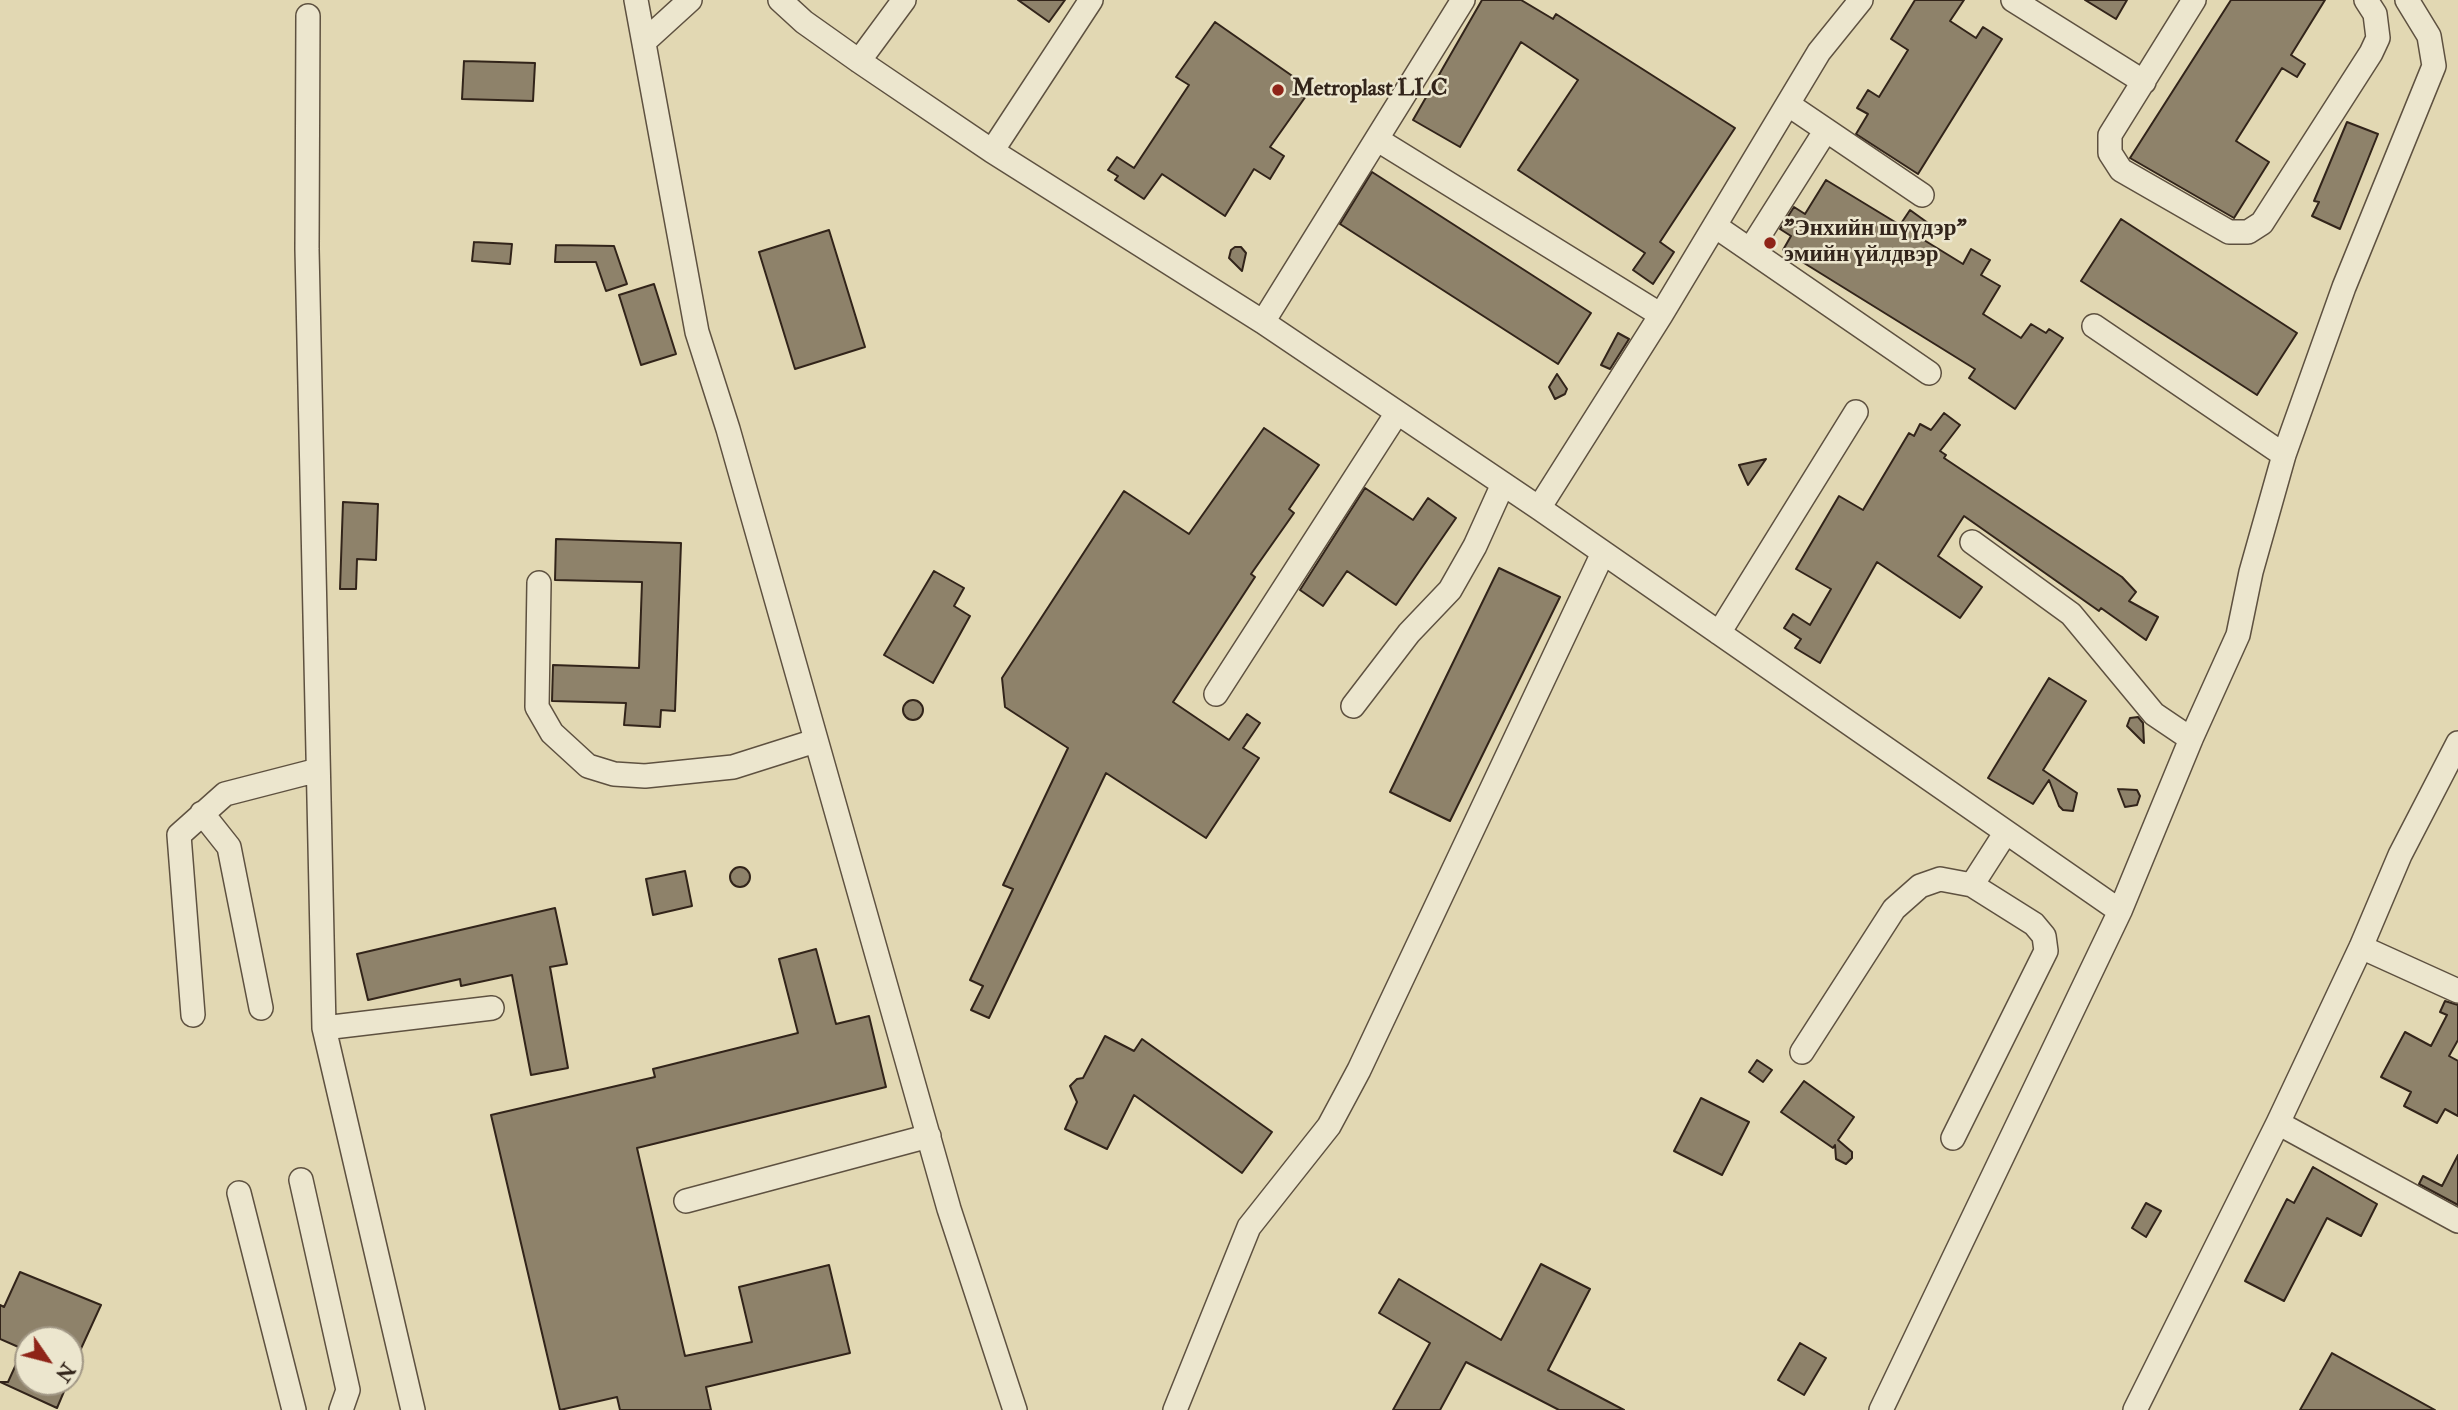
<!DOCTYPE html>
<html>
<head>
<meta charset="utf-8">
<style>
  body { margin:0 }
  #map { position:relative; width:2458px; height:1410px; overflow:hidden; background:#e2d8b3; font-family:"IM FELL Double Pica",serif }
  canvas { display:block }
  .north { position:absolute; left:14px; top:1326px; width:70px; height:70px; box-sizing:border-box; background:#ece6ce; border:2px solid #a29886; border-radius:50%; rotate:125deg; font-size:19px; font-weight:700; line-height:28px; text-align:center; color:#32241a }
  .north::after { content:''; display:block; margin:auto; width:24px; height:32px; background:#8f2418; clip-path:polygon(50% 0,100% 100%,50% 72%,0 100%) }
</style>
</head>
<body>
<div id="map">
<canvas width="2458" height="1410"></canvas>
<div class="north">N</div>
</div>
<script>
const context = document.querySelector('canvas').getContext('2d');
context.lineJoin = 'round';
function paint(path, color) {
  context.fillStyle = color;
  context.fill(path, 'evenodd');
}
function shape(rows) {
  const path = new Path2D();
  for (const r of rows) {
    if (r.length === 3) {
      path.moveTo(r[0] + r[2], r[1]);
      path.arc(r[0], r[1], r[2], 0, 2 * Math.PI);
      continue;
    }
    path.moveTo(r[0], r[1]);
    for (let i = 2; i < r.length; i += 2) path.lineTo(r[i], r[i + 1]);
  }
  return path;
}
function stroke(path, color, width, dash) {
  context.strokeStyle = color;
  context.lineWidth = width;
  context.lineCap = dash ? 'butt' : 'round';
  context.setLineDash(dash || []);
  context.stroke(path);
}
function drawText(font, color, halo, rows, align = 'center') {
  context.font = font + ' "IM FELL Double Pica",serif';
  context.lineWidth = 5;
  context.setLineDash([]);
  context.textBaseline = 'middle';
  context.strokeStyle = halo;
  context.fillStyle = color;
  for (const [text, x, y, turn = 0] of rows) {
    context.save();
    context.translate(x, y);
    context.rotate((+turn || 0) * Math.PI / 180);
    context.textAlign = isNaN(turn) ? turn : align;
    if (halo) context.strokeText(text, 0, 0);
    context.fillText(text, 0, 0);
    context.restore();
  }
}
const building = shape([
  [1018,0,1065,0,1049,22,1018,0],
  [1482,0,1521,0,1553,19,1556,14,1735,128,1660,242,1674,252,1653,284,1633,270,1645,253,1518,170,1578,80,1521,42,1460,147,1413,120,1482,0],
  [1915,0,1964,0,1950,21,1976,38,1983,27,2002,39,1918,174,1856,134,1868,114,1857,108,1868,90,1879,97,1908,50,1891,39,1915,0],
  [2085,0,2127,0,2116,19,2085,0],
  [2231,0,2325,0,2291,55,2305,64,2297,77,2282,68,2236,141,2269,162,2234,218,2130,158,2231,0],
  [1215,22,1311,89,1270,147,1284,156,1270,179,1254,169,1225,216,1162,174,1144,199,1115,180,1118,176,1108,170,1117,157,1134,168,1189,85,1176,77,1215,22],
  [464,61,535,63,533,101,462,99,464,61],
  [2347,122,2378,134,2340,229,2312,216,2319,202,2314,201,2347,122],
  [1372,172,1591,313,1558,364,1340,224,1372,172],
  [1826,180,1900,225,1910,210,1928,223,1919,237,1963,264,1971,249,1990,260,1981,275,2000,286,1983,314,2021,338,2031,324,2046,333,2049,329,2063,338,2015,409,1969,378,1975,369,1783,250,1791,236,1780,229,1794,207,1805,214,1826,180],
  [2121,219,2297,333,2257,395,2081,281,2121,219],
  [829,230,865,347,795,369,759,252,829,230],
  [474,242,512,244,510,264,472,261,474,242],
  [556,245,614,246,627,284,606,291,596,262,555,262,556,245],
  [1235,247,1241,247,1246,253,1242,271,1229,258,1231,250,1235,247],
  [654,284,676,354,641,365,619,295,654,284],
  [1618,333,1629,339,1610,369,1601,365,1618,333],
  [1557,374,1567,389,1565,394,1555,399,1549,387,1557,374],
  [1944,413,1960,425,1940,451,1946,455,1944,458,2122,577,2136,592,2129,601,2158,617,2146,640,2101,608,2099,611,1964,516,1938,556,1982,587,1960,618,1877,562,1820,663,1795,648,1801,639,1784,628,1793,614,1810,625,1831,589,1796,569,1839,496,1863,510,1909,433,1914,436,1920,424,1931,430,1944,413],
  [1264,428,1319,465,1289,509,1294,513,1251,574,1255,577,1173,702,1229,740,1247,714,1260,723,1243,748,1259,758,1206,838,1106,773,989,1018,971,1010,983,986,970,980,1013,889,1003,885,1068,748,1005,707,1002,678,1124,491,1189,534,1264,428],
  [1766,459,1748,485,1739,465,1766,459],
  [1365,488,1413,520,1428,498,1456,518,1396,605,1347,571,1323,606,1300,590,1365,488],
  [343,502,378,504,376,560,357,559,356,589,340,589,343,502],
  [556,539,681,543,675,711,661,710,660,727,624,725,626,703,552,701,553,665,639,668,642,582,555,580,556,539],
  [1499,568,1560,597,1450,821,1390,792,1499,568],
  [934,571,964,588,954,606,970,616,933,683,884,655,934,571],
  [2049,678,2086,701,2043,770,2077,793,2073,811,2063,810,2059,806,2049,780,2033,804,1988,778,2049,678],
  [913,710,10],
  [2138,717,2143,723,2144,743,2127,726,2130,718,2138,717],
  [2118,789,2137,790,2140,796,2137,805,2125,807,2118,789],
  [740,877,10],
  [685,871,692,906,653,915,646,879,685,871],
  [555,908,567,964,550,967,568,1068,531,1075,512,975,461,986,460,979,368,1000,357,954,555,908],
  [816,949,836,1024,869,1016,886,1087,637,1148,685,1356,752,1342,739,1287,829,1265,850,1353,706,1387,711,1410,620,1410,617,1397,560,1410,491,1115,655,1077,653,1069,798,1033,779,959,816,949],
  [2445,1001,2458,1005,2458,1040,2449,1056,2458,1061,2458,1116,2445,1109,2437,1123,2404,1106,2411,1092,2381,1077,2405,1032,2431,1046,2447,1015,2440,1012,2445,1001],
  [1105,1036,1134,1051,1142,1039,1272,1132,1242,1173,1134,1095,1107,1149,1065,1129,1077,1102,1070,1086,1077,1079,1083,1078,1105,1036],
  [1757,1060,1772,1070,1763,1082,1749,1072,1757,1060],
  [1804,1081,1854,1117,1838,1140,1852,1152,1852,1158,1846,1164,1836,1159,1835,1145,1833,1148,1781,1112,1804,1081],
  [1701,1098,1749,1122,1722,1175,1674,1151,1701,1098],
  [2458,1155,2458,1205,2419,1184,2423,1176,2442,1186,2458,1155],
  [2313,1167,2377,1204,2361,1236,2327,1218,2284,1301,2245,1281,2287,1199,2294,1203,2313,1167],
  [2146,1203,2161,1211,2146,1237,2132,1228,2146,1203],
  [1541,1264,1590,1289,1548,1370,1624,1410,1559,1410,1466,1362,1440,1410,1393,1410,1430,1343,1379,1313,1399,1279,1501,1340,1541,1264],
  [20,1272,101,1305,79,1353,70,1348,70,1340,28,1340,28,1382,68,1382,57,1408,0,1382,8,1382,23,1349,0,1339,0,1305,4,1307,20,1272],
  [1800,1343,1826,1358,1804,1395,1778,1380,1800,1343],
  [2332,1353,2435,1410,2300,1410,2332,1353]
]);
paint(building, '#8e826a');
stroke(building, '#32241a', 2);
const minor = shape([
  [636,0,697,332,728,429,949,1209,1015,1410],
  [780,0,804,22,859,61,992,151,1263,322,1539,508,2120,911],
  [2013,0,2144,82],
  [2194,0,2110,135,2110,153,2121,170,2229,232,2248,232,2262,223,2371,53,2378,38,2375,14,2366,0],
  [308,16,307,249,324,1028,413,1410],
  [645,41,690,0],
  [859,61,904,0],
  [1789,105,1922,195],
  [1378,140,1661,315],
  [992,151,1091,0],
  [1715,226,1750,250,1826,130],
  [1750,250,1929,373],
  [1263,322,1463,0],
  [2094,326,2284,455],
  [1539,508,1661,315,1819,52,1861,0],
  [1972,542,2071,614,2154,714,2191,739],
  [539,583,537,707,552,733,588,766,614,774,645,776,733,767,815,741],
  [1719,633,1856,412],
  [1216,694,1397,413],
  [1353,706,1409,633,1450,590,1475,546,1503,484],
  [202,813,229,847,261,1008],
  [1972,885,2006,832],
  [2361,947,2458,991],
  [193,1015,179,835,225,794,318,770],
  [324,1028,492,1008],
  [1802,1052,1894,909,1920,886,1940,879,1972,885,2034,924,2044,936,2046,951,1953,1138],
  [2278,1123,2458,1221],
  [301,1180,348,1390,341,1410],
  [239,1193,294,1410],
  [686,1201,929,1136],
  [1175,1410,1249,1227,1329,1126,1359,1070,1603,553],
  [1881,1410,2120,911,2191,739,2238,635,2251,572,2284,455,2344,287,2434,66,2429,36,2407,0],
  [2135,1410,2278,1123,2361,947,2400,855,2458,743]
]);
stroke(minor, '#5e5140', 26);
stroke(minor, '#ece6ce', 23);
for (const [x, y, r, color] of [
  [1278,90,7,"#8f2418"],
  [1770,243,7,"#8f2418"]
]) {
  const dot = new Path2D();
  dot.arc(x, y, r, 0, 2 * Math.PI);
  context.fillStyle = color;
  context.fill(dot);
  stroke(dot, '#ece6ce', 2.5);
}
drawText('bold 23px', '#32241a', '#ece6ce', [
  ["Metroplast LLC",1292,90],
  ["\"Энхийн шүүдэр\"",1784,230],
  ["эмийн үйлдвэр",1784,256]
], 'left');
</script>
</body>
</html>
